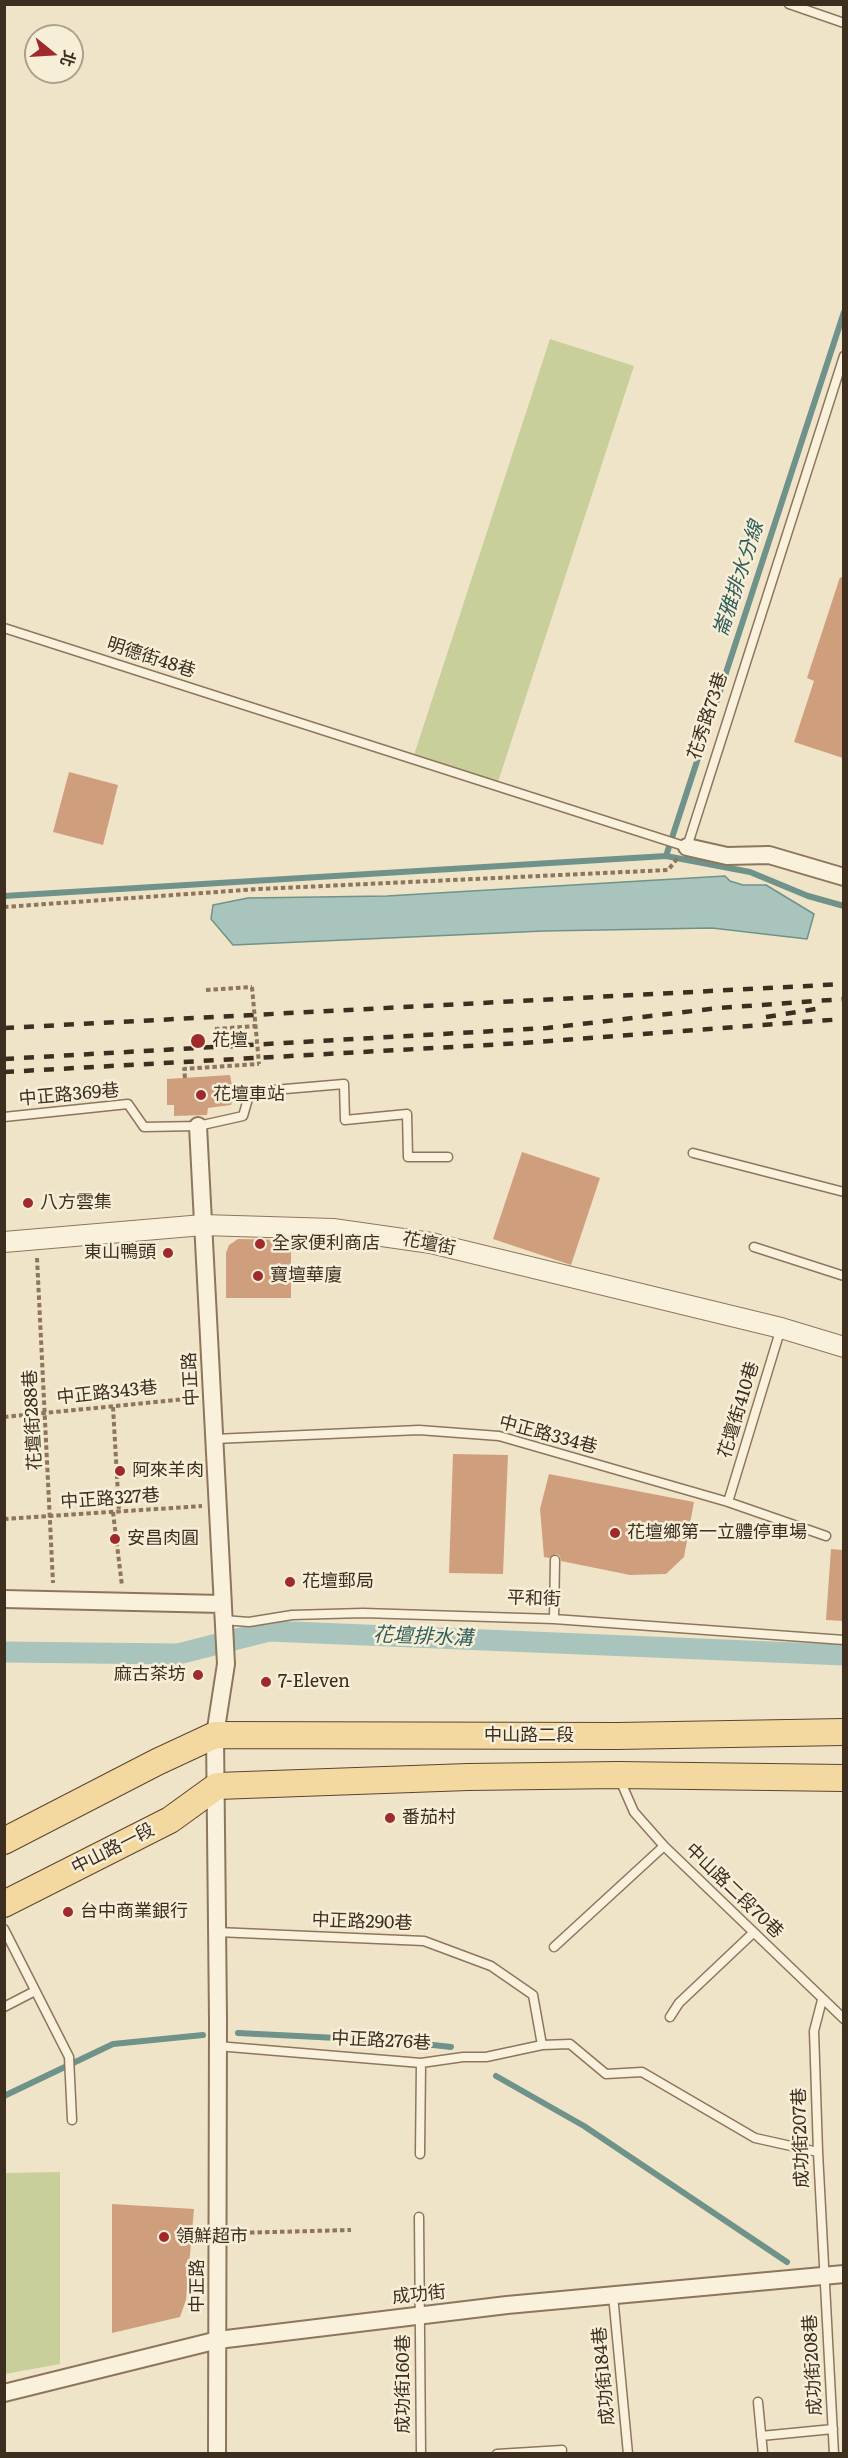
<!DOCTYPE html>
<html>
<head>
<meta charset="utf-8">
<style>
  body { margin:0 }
  #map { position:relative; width:848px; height:2458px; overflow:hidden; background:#f0e4c8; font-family:Literata,"Noto Sans TC",serif }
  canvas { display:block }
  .frame { position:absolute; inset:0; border:6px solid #3d2e20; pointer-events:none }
  .north { position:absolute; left:24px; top:24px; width:60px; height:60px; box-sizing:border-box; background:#f7eed8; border:2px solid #ada18e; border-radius:50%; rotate:108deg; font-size:16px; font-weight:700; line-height:24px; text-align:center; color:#3d2e20 }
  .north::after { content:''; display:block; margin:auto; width:21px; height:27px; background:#9e2a2b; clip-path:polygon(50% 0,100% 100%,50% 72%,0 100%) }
</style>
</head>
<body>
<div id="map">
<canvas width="848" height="2458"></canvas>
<div class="frame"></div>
<div class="north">北</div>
</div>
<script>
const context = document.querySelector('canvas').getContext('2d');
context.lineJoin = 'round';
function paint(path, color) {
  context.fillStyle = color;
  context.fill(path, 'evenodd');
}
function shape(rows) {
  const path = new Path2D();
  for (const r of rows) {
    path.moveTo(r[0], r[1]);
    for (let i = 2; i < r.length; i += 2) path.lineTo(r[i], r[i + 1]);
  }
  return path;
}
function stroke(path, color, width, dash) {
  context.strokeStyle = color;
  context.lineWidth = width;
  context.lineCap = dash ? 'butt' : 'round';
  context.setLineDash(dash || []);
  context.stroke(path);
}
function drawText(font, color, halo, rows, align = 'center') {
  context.font = font + ' Literata,"Noto Sans TC",serif';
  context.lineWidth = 5;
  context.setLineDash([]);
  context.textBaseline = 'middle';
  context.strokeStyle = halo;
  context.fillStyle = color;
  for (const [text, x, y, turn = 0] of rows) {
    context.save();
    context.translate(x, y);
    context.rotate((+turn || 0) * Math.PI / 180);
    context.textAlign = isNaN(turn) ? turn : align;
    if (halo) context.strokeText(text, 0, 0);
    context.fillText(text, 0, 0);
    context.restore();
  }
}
paint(shape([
  [550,339,634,366,498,782,414,755],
  [60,2172,60,2364,5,2374,5,2173]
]), '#c9cf9b');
const water = shape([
  [725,876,730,881,743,885,766,885,814,914,807,939,712,928,544,931,233,945,211,919,213,905,248,898,387,896,725,876]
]);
paint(water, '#a9c4bc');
stroke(water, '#6f938a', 1.5);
stroke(shape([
  [666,856,844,312],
  [4,896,666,856,750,872,808,896,844,906],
  [238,2033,397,2041,451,2047],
  [496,2076,584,2126,787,2262],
  [4,2096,113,2044,203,2035]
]), '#6f938a', 6);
stroke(shape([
  [4,1652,178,1654,269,1631,844,1655]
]), '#a9c4bc', 21);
paint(shape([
  [840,577,843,578,843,758,794,742,814,681,807,678],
  [69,772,118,785,103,845,53,832],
  [230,1075,234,1096,231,1105,208,1108,207,1115,174,1116,174,1105,167,1105,167,1079],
  [522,1152,600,1178,571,1265,493,1239],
  [238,1239,291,1240,291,1298,226,1298,226,1253,229,1245],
  [453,1454,508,1455,503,1574,449,1573],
  [549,1474,694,1502,684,1557,666,1574,630,1575,561,1561,560,1556,556,1554,549,1558,544,1557,540,1509],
  [831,1549,843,1550,843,1621,826,1620],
  [112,2204,194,2209,186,2300,180,2317,112,2333]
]), '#cf9f7d');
const service = shape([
  [789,4,844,23],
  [4,628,687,847,844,356],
  [4,1117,128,1104,144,1127,198,1126,243,1116,250,1092,344,1084,345,1120,407,1114,408,1157,448,1157],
  [693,1153,844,1192],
  [754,1247,844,1276],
  [214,1439,419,1430,499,1436,728,1502,826,1536],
  [728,1502,781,1328],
  [554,1619,555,1560],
  [223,1620,249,1622,292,1615,363,1613,554,1619,844,1640],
  [620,1780,634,1812,664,1846,844,2019],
  [4,1929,69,2057,72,2120],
  [217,1932,424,1941,491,1966,533,1995,542,2045],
  [554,1947,664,1846],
  [822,2000,814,2031,818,2152,834,2454],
  [4,2007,35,1991],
  [670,2017,679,2003,753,1933],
  [217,2046,421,2063,463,2057,486,2057,542,2045,570,2044,606,2074,642,2072,755,2138,818,2152],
  [420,2154,421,2063],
  [419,2217,421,2454],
  [613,2295,628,2454],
  [758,2402,763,2454],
  [761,2436,833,2429],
  [497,2454,562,2450]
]);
const minor = shape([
  [687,847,727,856,769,855,844,877],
  [198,1126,226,1664,215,1735,218,2019,217,2454],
  [4,1599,222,1604],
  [4,2393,218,2340,507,2305,844,2274]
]);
const tertiary = shape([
  [4,1242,203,1225,333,1229,431,1243,781,1328,844,1347]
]);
const primary = shape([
  [4,1841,157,1762,215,1735,617,1736,844,1732],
  [4,1904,170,1820,217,1786,468,1777,618,1775,844,1778]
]);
stroke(service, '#8d765c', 11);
stroke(minor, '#8d765c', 20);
stroke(tertiary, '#8d765c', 22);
stroke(primary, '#5b4430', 28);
stroke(shape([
  [4,907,259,889,668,870,677,859],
  [206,990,252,987],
  [215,1029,256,1026],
  [185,1078,184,1069,259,1064],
  [37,1258,53,1583],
  [113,1407,119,1512],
  [4,1417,196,1398],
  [113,1512,122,1586],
  [4,1519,202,1506],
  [235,2233,351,2230]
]), '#8d765c', 4, [4.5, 3]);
stroke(service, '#faf1dc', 8);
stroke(minor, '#faf1dc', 16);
stroke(tertiary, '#faf1dc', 20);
stroke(primary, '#f3d9a0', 26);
stroke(shape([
  [766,1017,822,1008],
  [4,1028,844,984],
  [4,1059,547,1028,719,1008,844,999],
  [4,1072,523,1043,844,1019]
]), '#3d2e20', 4.5, [10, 10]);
stroke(shape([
  [252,987,259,1064]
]), '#8d765c', 4, [4.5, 3]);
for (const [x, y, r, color] of [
  [198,1041,8,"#9e2a2b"],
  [201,1095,6,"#9e2a2b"],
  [28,1203,6,"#9e2a2b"],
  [260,1244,6,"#9e2a2b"],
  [168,1253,6,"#9e2a2b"],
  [258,1276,6,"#9e2a2b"],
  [120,1471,6,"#9e2a2b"],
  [615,1533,6,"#9e2a2b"],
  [115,1539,6,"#9e2a2b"],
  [290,1582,6,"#9e2a2b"],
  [198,1675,6,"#9e2a2b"],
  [266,1682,6,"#9e2a2b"],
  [390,1818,6,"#9e2a2b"],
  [68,1912,6,"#9e2a2b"],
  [164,2237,6,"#9e2a2b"]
]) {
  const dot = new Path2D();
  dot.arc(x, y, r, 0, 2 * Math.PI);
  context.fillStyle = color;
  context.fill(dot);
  stroke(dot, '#f7eed8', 2);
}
drawText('18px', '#3d2e20', '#f7eed8', [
  ["明德街48巷",151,658,18],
  ["花秀路73巷",708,716,-72],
  ["中正路369巷",69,1095,-5],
  ["花壇街",429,1244,11],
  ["中正路",191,1379,-93],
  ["中正路343巷",107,1393,-6],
  ["花壇街410巷",739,1410,-73],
  ["花壇街288巷",33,1420,-93],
  ["中正路334巷",548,1435,15],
  ["中正路327巷",110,1499,-4],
  ["平和街",534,1599,2],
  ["中山路二段",529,1736],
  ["中山路一段",113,1849,-27],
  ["中山路二段70巷",734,1891,44],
  ["中正路290巷",362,1922,2],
  ["中正路276巷",381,2041,3],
  ["成功街207巷",801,2138,-92],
  ["中正路",198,2286,-90],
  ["成功街",419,2295,-6],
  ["成功街208巷",813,2365,-93],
  ["成功街184巷",604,2376,-95],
  ["成功街160巷",404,2384,-90]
]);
drawText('18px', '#3d2e20', '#f7eed8', [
  ["花壇",212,1041],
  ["花壇車站",213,1095],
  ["八方雲集",40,1203],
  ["全家便利商店",272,1244],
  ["東山鴨頭",156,1253,"right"],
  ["寶壇華廈",270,1276],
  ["阿來羊肉",132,1471],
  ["花壇鄉第一立體停車場",627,1533],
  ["安昌肉圓",127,1539],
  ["花壇郵局",302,1582],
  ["麻古茶坊",186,1675,"right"],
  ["7-Eleven",278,1682],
  ["番茄村",402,1818],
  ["台中商業銀行",80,1912],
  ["領鮮超市",176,2237]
], 'left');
drawText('italic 20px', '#2f5d5a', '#f7eed8', [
  ["崙雅排水分線",739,579,-72],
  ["花壇排水溝",423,1637,2]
]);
</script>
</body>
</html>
